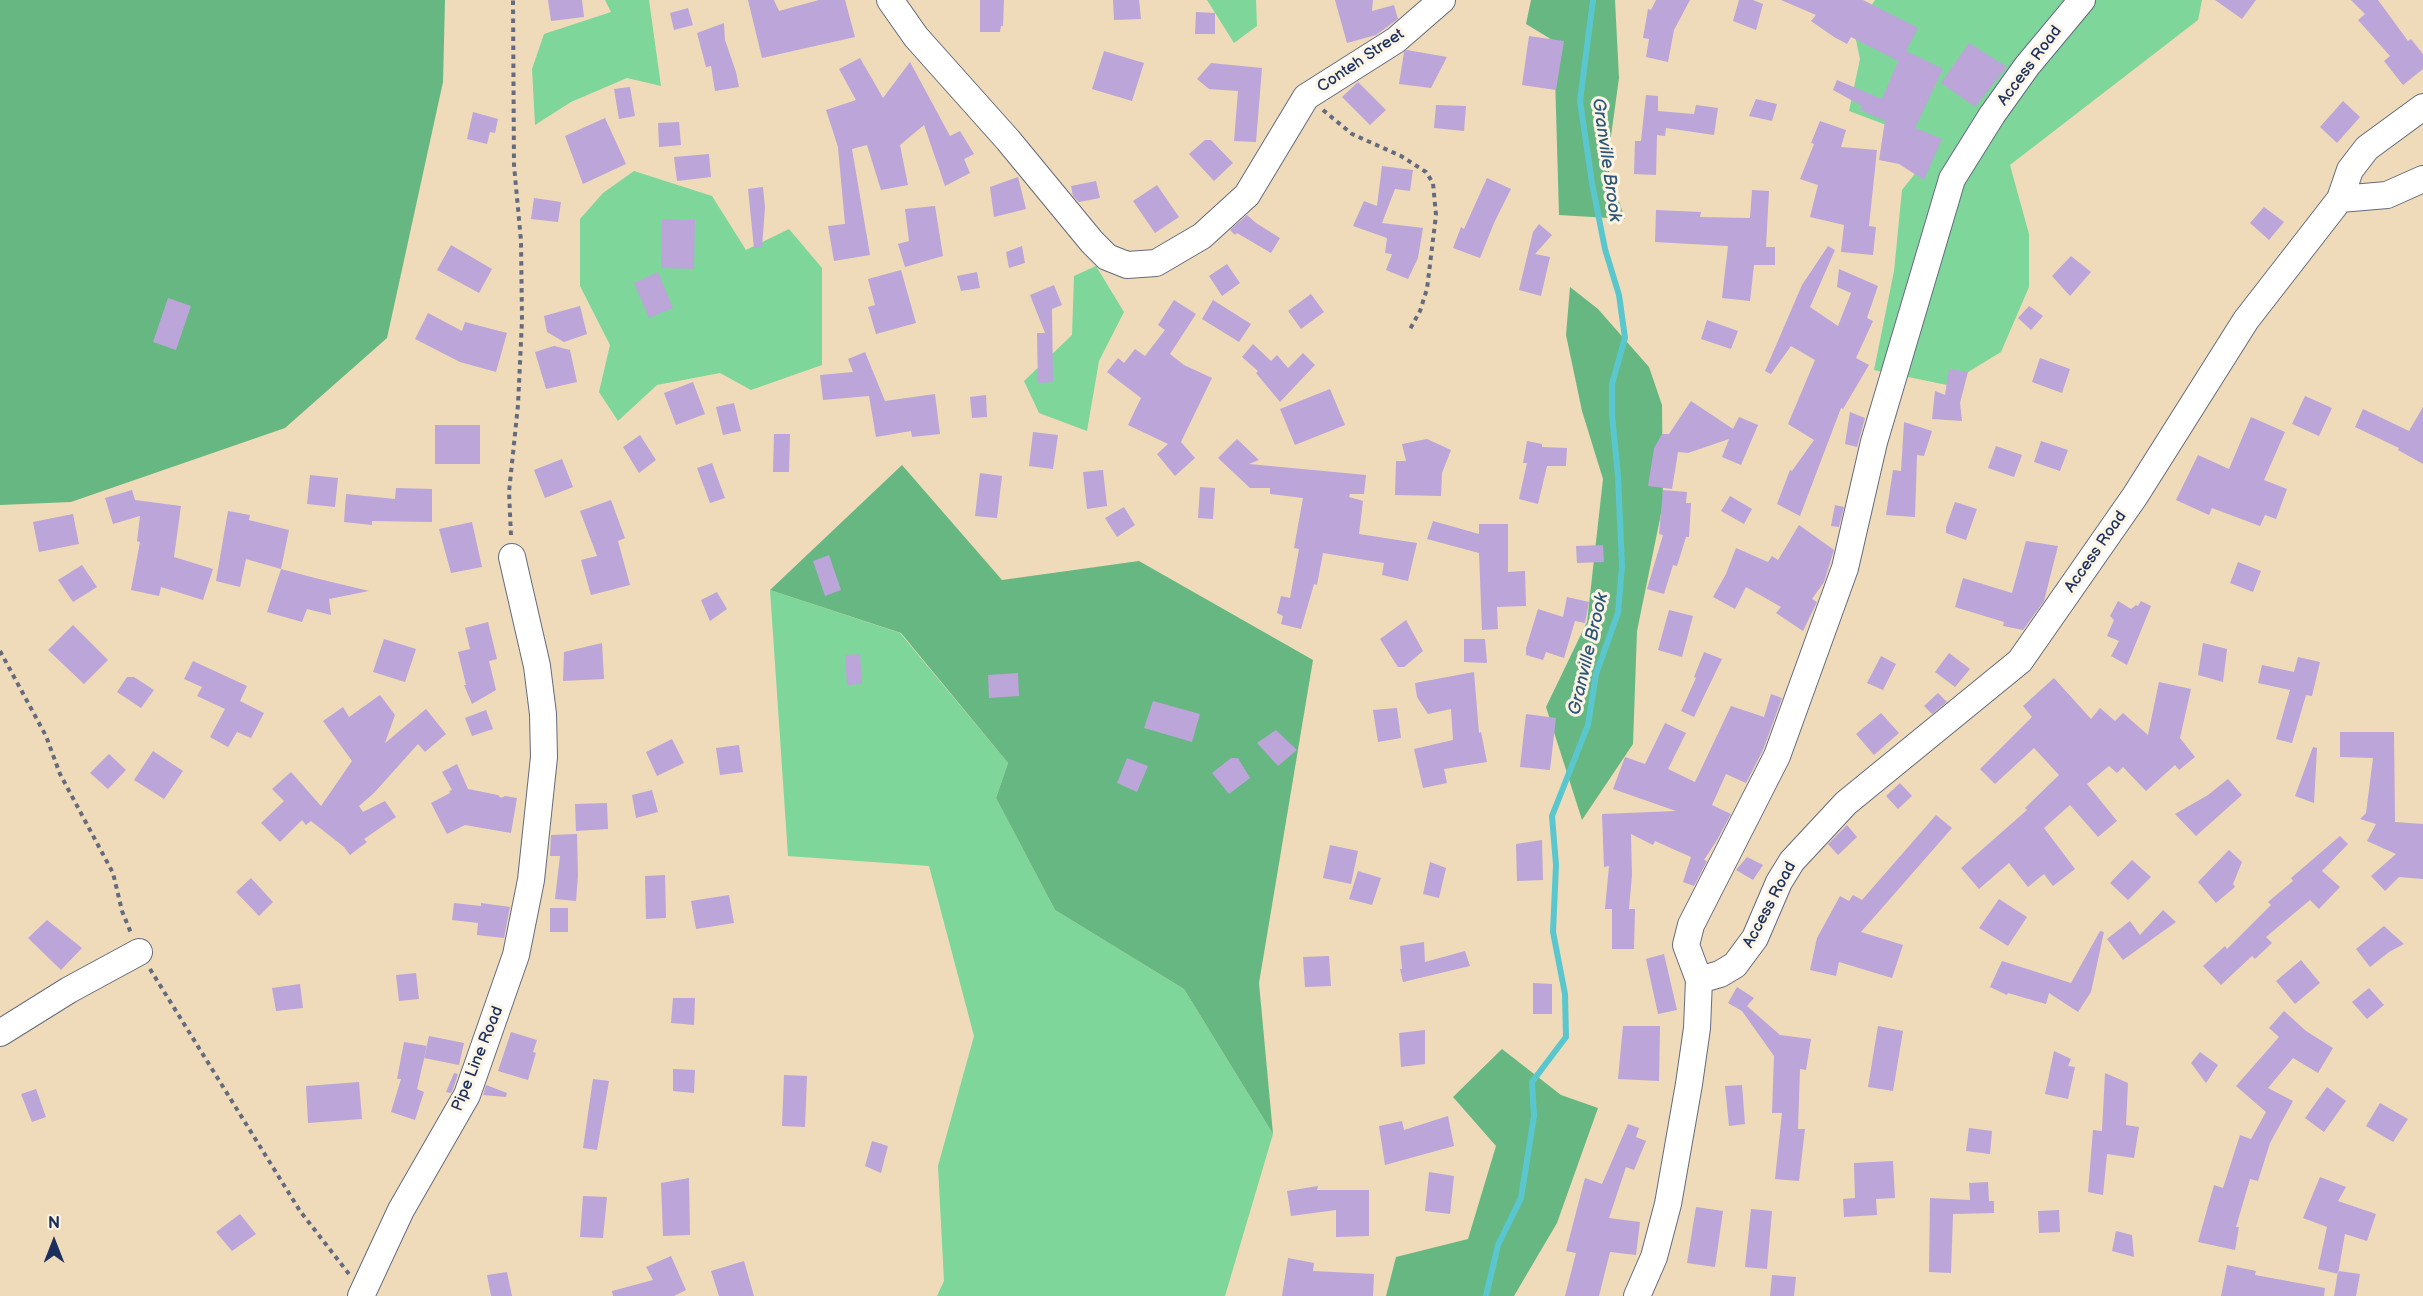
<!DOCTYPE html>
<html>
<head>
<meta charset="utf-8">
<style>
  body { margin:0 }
  #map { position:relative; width:2423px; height:1296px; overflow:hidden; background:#efdbb9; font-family:"Balsamiq Sans",sans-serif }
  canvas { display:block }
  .north { position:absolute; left:24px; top:1212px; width:60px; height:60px; -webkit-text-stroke:4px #fcf5e5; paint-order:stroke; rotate:0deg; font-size:16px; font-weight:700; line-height:24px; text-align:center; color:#1b2f5e }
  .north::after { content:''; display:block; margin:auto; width:21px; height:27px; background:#1b2f5e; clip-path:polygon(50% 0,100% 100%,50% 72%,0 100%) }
</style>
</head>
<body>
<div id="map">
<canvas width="2423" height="1296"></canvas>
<div class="north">N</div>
</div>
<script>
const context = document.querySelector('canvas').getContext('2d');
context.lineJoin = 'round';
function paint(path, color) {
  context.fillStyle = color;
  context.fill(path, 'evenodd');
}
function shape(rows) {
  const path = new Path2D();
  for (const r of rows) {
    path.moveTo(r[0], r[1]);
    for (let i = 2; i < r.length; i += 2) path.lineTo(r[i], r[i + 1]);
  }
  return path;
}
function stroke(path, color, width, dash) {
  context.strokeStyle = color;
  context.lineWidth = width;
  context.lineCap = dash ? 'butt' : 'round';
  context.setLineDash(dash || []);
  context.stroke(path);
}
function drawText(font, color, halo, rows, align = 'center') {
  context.font = font + ' "Balsamiq Sans",sans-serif';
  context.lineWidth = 6;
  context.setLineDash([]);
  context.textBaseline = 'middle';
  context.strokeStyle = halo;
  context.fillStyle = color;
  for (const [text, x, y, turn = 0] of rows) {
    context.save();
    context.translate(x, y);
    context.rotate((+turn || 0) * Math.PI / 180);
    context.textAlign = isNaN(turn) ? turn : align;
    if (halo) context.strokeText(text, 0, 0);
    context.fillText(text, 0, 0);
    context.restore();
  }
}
paint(shape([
  [605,0,649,0,661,86,627,78,571,102,535,125,532,69,544,34,611,12],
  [1207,0,1256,0,1257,26,1234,43],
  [1875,0,2202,0,2198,20,2010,165,2029,234,2029,287,2001,352,1947,385,1874,370,1894,271,1902,190,1936,147,1905,132,1849,111,1860,59,1854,31],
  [634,171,712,196,746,250,789,229,822,268,822,365,751,390,720,373,657,385,618,421,599,392,610,345,580,286,580,219,603,193],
  [1096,266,1124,312,1099,361,1087,431,1039,413,1024,381,1072,335,1074,276],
  [770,590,900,633,1008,763,996,798,1055,910,1184,989,1273,1134,1225,1296,937,1296,944,1281,938,1166,974,1036,929,866,788,856]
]), '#7fd69a');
paint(shape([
  [0,0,445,0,443,82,387,338,285,428,71,502,0,505],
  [1531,0,1615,0,1619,78,1607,165,1625,219,1559,215,1554,41,1526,24],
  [1570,287,1598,309,1649,367,1662,405,1663,504,1637,631,1633,744,1582,820,1546,707,1587,622,1603,479,1582,411,1566,335],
  [902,465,1002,580,1139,561,1313,660,1259,983,1273,1134,1184,989,1055,910,996,798,1008,763,901,633,770,590],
  [1502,1049,1561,1095,1598,1108,1557,1223,1514,1296,1386,1296,1396,1257,1468,1239,1496,1146,1453,1097]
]), '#67b782');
stroke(shape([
  [1486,1296,1498,1245,1521,1198,1534,1116,1532,1082,1566,1037,1565,994,1553,932,1556,865,1552,816,1588,725,1596,674,1618,613,1622,566,1618,476,1612,415,1612,384,1625,338,1619,295,1605,249,1592,183,1580,101,1593,0]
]), '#5ac7cf', 6);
paint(shape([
  [548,0,582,0,584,17,551,21],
  [748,0,774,0,779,11,819,0,845,0,855,37,762,58],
  [980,0,1004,0,1003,26,1001,26,1000,32,980,32],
  [1113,0,1139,0,1141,19,1114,20],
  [1335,0,1373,0,1372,11,1394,5,1398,19,1376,35,1347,43],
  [1656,0,1690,0,1674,30,1668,62,1646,57,1649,39,1643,38,1648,9,1651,10],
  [1739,0,1753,0,1763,4,1756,30,1733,21],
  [1781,0,1863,0,1918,28,1906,51,1943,69,1915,128,1942,139,1924,180,1899,164,1879,160,1885,121,1860,110,1862,106,1833,90,1837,80,1882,99,1898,61,1851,37,1847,44,1834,37,1811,21,1816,15],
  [2215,0,2256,0,2242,19],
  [2351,0,2378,0,2408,41,2411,39,2423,54,2423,69,2403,85,2384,61,2390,56,2358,20,2365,14],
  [688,8,693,25,674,30,670,13],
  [1196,12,1215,13,1215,34,1195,34],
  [724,23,725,40,736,72,739,87,715,91,711,66,706,67,697,33],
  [1529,36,1564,41,1556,90,1522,85],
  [1969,43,2007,67,1975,107,1941,83],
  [1407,50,1447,57,1431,88,1399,84,1404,52],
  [1104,51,1144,63,1132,101,1092,89],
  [860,58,883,98,910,62,950,136,960,131,974,154,964,159,970,173,945,186,924,125,900,145,908,185,881,190,867,145,852,149,870,255,834,261,828,226,845,224,838,147,826,110,856,100,839,69],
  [1211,63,1262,68,1256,142,1234,141,1238,91,1209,89,1197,79],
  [1358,82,1386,110,1370,125,1342,97],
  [630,87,635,116,619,119,614,89],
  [1646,95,1658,96,1658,111,1694,114,1696,105,1718,108,1714,135,1666,128,1665,136,1657,135,1656,175,1634,174,1635,141,1641,141],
  [1756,99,1777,104,1772,121,1749,116],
  [2343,101,2360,117,2337,143,2320,127],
  [1436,105,1466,106,1464,131,1434,128],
  [473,112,498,119,495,133,490,132,487,144,467,139],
  [605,118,626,164,583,184,565,136],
  [1820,121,1846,130,1841,147,1877,150,1869,226,1876,227,1873,255,1841,252,1844,225,1810,217,1818,185,1800,179,1814,144,1811,143],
  [679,122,681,145,659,147,658,123],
  [1205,140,1211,140,1233,163,1214,181,1189,154],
  [709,154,711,177,677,181,674,157],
  [1382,166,1413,170,1410,191,1395,189,1382,223,1423,228,1418,258,1408,279,1386,270,1392,254,1385,253,1387,238,1353,226,1364,201,1377,206],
  [1018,177,1026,209,994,217,990,187],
  [1487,178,1511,189,1494,223,1480,258,1453,248,1461,227,1464,229],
  [1096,181,1100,198,1079,202,1073,196,1071,186],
  [1157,185,1179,217,1155,233,1133,201],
  [763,187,765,207,762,248,754,248,748,189],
  [1752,190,1769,191,1766,247,1775,247,1775,265,1754,265,1750,301,1722,298,1728,246,1655,242,1656,210,1701,212,1700,217,1750,218],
  [534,198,561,202,558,222,531,219],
  [935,206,943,256,905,267,898,244,909,241,905,209],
  [2264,207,2284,222,2269,240,2250,223],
  [1247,215,1256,223,1280,238,1271,253,1237,233,1235,235,1230,230],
  [662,219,695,220,694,269,661,268],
  [1539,224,1552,235,1535,254,1550,257,1541,296,1519,290,1533,232],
  [451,245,492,269,479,293,437,270],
  [1022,246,1025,263,1009,268,1006,252],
  [1828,246,1835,250,1810,307,1838,326,1851,293,1837,287,1839,269,1878,286,1867,318,1873,321,1856,358,1869,365,1843,409,1841,408,1800,516,1777,504,1790,470,1792,471,1814,440,1788,424,1815,360,1791,346,1771,374,1765,371,1802,285],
  [2071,256,2091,272,2070,296,2052,276],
  [1227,264,1240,283,1222,296,1209,276],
  [901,270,916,323,876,334,868,307,875,305,868,279],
  [658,272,673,308,649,318,634,283],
  [977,272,980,288,961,291,957,276],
  [1054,285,1062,305,1052,309,1053,382,1038,383,1037,333,1045,333,1030,295],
  [1311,294,1324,312,1301,329,1288,311],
  [168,298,191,306,176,350,153,342],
  [1174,300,1196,314,1170,354,1184,365,1212,378,1181,442,1195,458,1175,476,1157,454,1168,444,1128,425,1141,398,1107,372,1118,358,1124,363,1135,349,1145,356,1165,330,1158,325],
  [1213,300,1251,324,1239,342,1202,319],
  [580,306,587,334,564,342,547,332,544,316],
  [2029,306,2043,316,2031,330,2018,318],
  [428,313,462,331,465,322,507,333,496,372,460,362,415,339],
  [1707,320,1738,331,1731,349,1701,339],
  [1253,344,1271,361,1277,355,1288,368,1303,353,1315,365,1280,402,1256,373,1258,371,1242,357],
  [554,346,570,350,577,382,546,389,535,352],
  [865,352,885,401,935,394,940,434,912,437,911,431,876,437,869,396,823,400,820,375,853,372,848,359],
  [2040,358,2070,369,2062,393,2032,382],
  [1949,369,1968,372,1960,403,1962,421,1932,419,1935,391,1945,395],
  [693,382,705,414,676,425,664,393],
  [1330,389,1345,425,1295,445,1280,409],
  [986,395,987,417,972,418,970,397],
  [2305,396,2332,408,2319,436,2292,424],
  [1691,401,1733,429,1739,417,1758,425,1741,465,1722,457,1729,439,1688,453,1678,452,1672,489,1648,486,1654,448,1662,434,1669,434],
  [734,403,741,431,723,435,716,407],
  [2423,407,2423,464,2398,450,2399,448,2355,427,2363,409,2409,431],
  [1850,412,1865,418,1857,447,1845,444],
  [2251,417,2285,432,2264,480,2287,489,2276,519,2265,515,2260,526,2212,508,2209,515,2176,500,2198,455,2229,469],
  [1904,422,1932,431,1924,456,1917,455,1915,517,1886,515,1893,470,1901,471],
  [435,425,480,425,480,464,435,464],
  [1033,432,1058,435,1053,469,1029,466],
  [774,434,790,434,789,472,773,472],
  [640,435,656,460,639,473,623,447],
  [1237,439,1259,460,1249,464,1366,475,1364,494,1350,494,1349,497,1363,501,1359,534,1417,543,1408,581,1382,575,1384,563,1323,553,1317,585,1314,584,1301,629,1281,624,1283,616,1277,613,1281,596,1290,598,1299,549,1294,548,1303,498,1270,494,1270,488,1250,488,1218,458],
  [1427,439,1451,450,1442,473,1441,496,1395,495,1396,461,1406,461,1402,444],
  [1527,441,1542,444,1542,447,1567,448,1566,466,1547,466,1538,504,1519,499,1527,463,1523,463],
  [2041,441,2068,450,2060,471,2034,462],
  [1996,446,2022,455,2014,477,1988,468],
  [562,459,573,487,545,498,534,470],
  [712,463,725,498,710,503,697,468],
  [1103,470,1107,506,1087,509,1083,472],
  [980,473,1002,476,997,518,975,516],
  [310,475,338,478,335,507,307,504],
  [1200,487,1215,488,1213,519,1198,518],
  [396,488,432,489,432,522,372,521,372,525,344,522,346,494,395,499],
  [132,490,135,500,181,506,174,557,213,569,203,600,161,587,159,596,131,590,140,542,137,541,140,516,113,524,105,498],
  [1663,490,1687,492,1686,503,1691,503,1689,537,1686,537,1677,566,1673,565,1664,594,1647,589,1663,535,1659,534],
  [1730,496,1752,509,1744,524,1721,511],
  [611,500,625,538,618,541,630,585,591,595,581,560,597,556,580,511],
  [1955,502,1977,509,1966,540,1946,533,1946,527],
  [1835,505,1844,507,1839,527,1831,526],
  [1124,507,1135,525,1117,537,1105,518],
  [228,511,250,515,249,520,289,530,281,569,246,559,240,587,216,581],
  [73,514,79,544,39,552,33,522],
  [1433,521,1479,534,1479,524,1508,524,1508,572,1525,571,1526,606,1497,607,1498,629,1482,630,1479,553,1427,539],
  [472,522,482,567,451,573,439,529],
  [1799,525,1834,550,1824,582,1812,599,1817,602,1803,631,1776,613,1781,607,1746,587,1735,609,1713,597,1726,574,1736,548,1768,562,1772,556,1778,560],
  [2026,541,2058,546,2044,601,2023,630,2003,626,2004,622,1955,607,1963,578,2012,593],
  [1603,545,1604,562,1577,563,1576,546],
  [829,555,841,590,825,596,813,561],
  [2238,562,2261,571,2253,592,2230,583],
  [82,565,97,587,73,602,58,580],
  [281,569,315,578,369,591,329,599,331,615,307,609,302,622,267,612],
  [717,592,727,609,710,621,701,600],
  [1567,597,1589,602,1585,623,1575,621,1564,658,1546,652,1543,660,1526,655,1526,648,1538,609,1563,617],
  [2118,601,2131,609,2136,605,2138,606,2141,601,2151,606,2127,665,2111,656,2119,641,2107,636,2114,620,2110,616],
  [1669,610,1693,616,1682,657,1658,650],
  [1406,620,1423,651,1404,667,1398,667,1380,639],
  [488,622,497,659,489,661,496,690,472,704,464,685,466,685,458,652,470,649,465,628],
  [73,625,108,660,84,684,48,650],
  [384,639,416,649,405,682,373,672],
  [1464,639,1485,639,1487,663,1464,662],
  [602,643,604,679,563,681,564,652],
  [2203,643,2227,649,2223,682,2198,675],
  [1704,652,1722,659,1694,717,1681,711,1696,678,1694,677],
  [1949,653,1970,669,1955,687,1935,672],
  [860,654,862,684,847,685,845,655],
  [1881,656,1896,664,1883,690,1867,683],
  [2298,657,2320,662,2312,696,2306,695,2292,743,2276,739,2290,690,2258,683,2262,665,2294,672],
  [193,661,247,686,240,701,264,713,251,738,237,732,228,747,210,737,225,709,197,696,202,687,184,679],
  [1474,672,1479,733,1481,732,1487,762,1444,769,1447,783,1423,788,1414,749,1453,740,1451,709,1428,714,1417,697,1415,683],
  [1018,673,1019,696,989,698,988,675],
  [127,677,134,677,154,690,141,708,117,692],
  [2054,678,2091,719,2100,708,2115,721,2123,713,2148,735,2159,682,2191,689,2180,738,2195,757,2179,770,2175,765,2146,791,2123,767,2117,773,2109,766,2087,784,2117,821,2098,837,2070,805,2044,828,2075,869,2053,886,2044,874,2028,887,2009,863,1979,889,1961,868,2027,810,2025,808,2059,775,2034,748,1995,784,1980,769,2032,717,2023,706],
  [1938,693,1947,702,1932,714,1924,706],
  [1771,694,1782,698,1763,750,1746,783,1726,774,1712,805,1731,814,1717,840,1704,860,1707,861,1694,886,1683,882,1691,857,1655,841,1653,845,1631,834,1632,875,1629,909,1635,909,1634,949,1612,949,1612,909,1605,909,1609,866,1604,867,1602,814,1676,811,1613,789,1625,757,1645,764,1665,723,1686,733,1668,769,1695,782,1731,706,1764,717],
  [380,695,395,715,385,743,426,709,446,734,425,752,418,744,374,793,359,806,363,812,385,801,396,817,364,839,367,842,350,855,344,847,311,821,306,825,302,820,280,842,261,823,284,801,272,789,291,772,321,806,352,761,323,721,343,707,349,717],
  [1153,701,1200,714,1192,742,1144,728],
  [1397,708,1401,738,1378,742,1373,710],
  [486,710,493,729,472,736,465,718],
  [1881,713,1899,733,1874,755,1856,734],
  [1526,714,1556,718,1550,770,1520,767],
  [1276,730,1297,750,1278,766,1257,743],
  [2340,732,2394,732,2395,822,2423,824,2423,879,2399,877,2385,891,2371,876,2396,854,2367,841,2376,824,2360,819,2366,813,2373,758,2340,757],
  [672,739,684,763,657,776,646,752],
  [739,745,743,772,720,775,716,748],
  [2313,747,2317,748,2314,803,2295,796],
  [153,751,183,771,164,799,134,780],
  [109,754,126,770,108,789,90,773],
  [1127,758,1148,766,1137,792,1117,783],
  [1231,758,1238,758,1250,778,1229,794,1212,773],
  [457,764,468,789,498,795,501,798,505,796,517,798,511,833,465,825,447,834,431,803,450,793,449,791,452,790,442,772],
  [2228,779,2242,795,2196,836,2175,814,2208,795],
  [1900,783,1912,796,1898,809,1886,796],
  [652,790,658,812,636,818,632,795],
  [607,803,608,829,576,831,575,804],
  [1936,815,1952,828,1861,932,1903,945,1892,978,1839,962,1836,976,1810,970,1817,938,1840,896,1849,901,1853,895,1862,900],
  [1847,825,1857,837,1838,855,1828,844],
  [577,834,578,876,576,901,555,899,560,856,550,856,551,835],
  [2340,836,2348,844,2322,871,2340,887,2319,909,2310,900,2266,937,2272,943,2255,959,2252,956,2221,985,2203,966,2225,946,2227,949,2271,905,2268,902,2293,881,2291,878],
  [1542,840,1543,880,1517,881,1516,844],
  [1330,845,1358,851,1351,884,1323,878],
  [2229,850,2242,862,2233,884,2235,887,2216,903,2198,882],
  [1747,857,1763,865,1753,880,1736,870],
  [2132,860,2151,877,2128,900,2110,883],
  [1430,862,1446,868,1439,898,1423,894],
  [1358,871,1381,878,1372,905,1349,899],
  [665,875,666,918,646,919,645,876],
  [251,878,273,902,259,916,236,892],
  [729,895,734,923,696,929,691,901],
  [1999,899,2027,917,2008,946,1979,928],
  [454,903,481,906,481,903,510,907,504,938,477,935,478,923,452,920],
  [550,908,568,908,568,932,550,932],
  [2163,910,2176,922,2123,960,2107,939,2130,921,2140,935],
  [47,920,82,948,61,970,28,938],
  [2384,926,2404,944,2389,952,2370,967,2356,949],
  [2100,931,2104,932,2091,992,2078,1012,2049,993,2046,1004,2008,993,2007,995,1990,987,2002,961,2071,983],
  [1424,942,1425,962,1465,951,1470,966,1403,982,1400,969,1402,969,1400,946],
  [1664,954,1677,1010,1658,1014,1646,959],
  [1329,956,1331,986,1305,987,1303,957],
  [2301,960,2320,983,2295,1004,2276,981],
  [416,973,419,999,399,1001,396,975],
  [1533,983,1552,984,1552,1014,1533,1014],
  [300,984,303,1008,276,1011,272,988],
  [1737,987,1754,998,1747,1006,1780,1035,1811,1039,1806,1070,1800,1069,1798,1129,1805,1129,1799,1181,1775,1179,1782,1113,1772,1113,1774,1056,1742,1011,1728,1003],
  [2369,988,2384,1005,2367,1019,2352,1002],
  [673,998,695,998,694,1025,671,1023],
  [2284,1011,2306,1031,2333,1048,2318,1073,2293,1058,2268,1088,2293,1101,2270,1143,2258,1181,2250,1179,2236,1227,2239,1227,2235,1250,2198,1242,2214,1185,2223,1188,2240,1135,2251,1139,2266,1112,2236,1086,2279,1037,2269,1028],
  [1623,1026,1660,1026,1659,1081,1618,1079],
  [1878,1026,1903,1031,1893,1091,1868,1087],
  [1425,1030,1425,1064,1401,1067,1399,1033],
  [511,1032,537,1040,533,1052,536,1053,528,1080,498,1071],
  [429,1036,464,1043,459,1065,424,1058],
  [404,1042,427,1046,417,1089,424,1092,415,1120,391,1112,401,1079,397,1079],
  [2054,1051,2071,1059,2068,1066,2075,1067,2068,1099,2045,1094],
  [2200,1052,2218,1065,2206,1083,2191,1063],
  [673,1069,695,1070,694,1093,673,1091],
  [454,1073,458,1074,453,1089,451,1093,446,1092],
  [2105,1073,2128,1083,2126,1125,2139,1127,2134,1158,2107,1154,2103,1195,2088,1192,2093,1130,2102,1131],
  [784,1075,807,1076,805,1127,782,1126],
  [593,1079,609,1081,597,1150,583,1148],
  [359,1082,362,1119,308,1123,306,1086],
  [486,1085,507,1093,506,1097,483,1095],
  [1742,1085,1745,1124,1729,1126,1725,1086],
  [2327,1087,2346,1101,2324,1132,2305,1118],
  [36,1089,46,1117,32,1122,21,1094],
  [2380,1103,2408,1119,2393,1142,2366,1126],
  [1448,1116,1454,1146,1385,1165,1379,1126,1402,1121,1404,1130],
  [1628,1124,1639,1128,1636,1137,1646,1141,1634,1170,1626,1167,1609,1218,1640,1222,1636,1255,1610,1252,1599,1296,1565,1296,1576,1253,1566,1251,1585,1178,1602,1184],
  [1969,1128,1992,1131,1990,1154,1966,1151],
  [872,1141,888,1146,881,1173,865,1166],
  [1893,1161,1895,1198,1876,1199,1877,1215,1844,1217,1843,1199,1855,1198,1854,1163],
  [1429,1172,1454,1176,1450,1214,1425,1211],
  [2320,1177,2346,1187,2338,1201,2376,1214,2367,1241,2345,1234,2338,1274,2318,1269,2327,1227,2303,1218],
  [689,1178,690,1235,663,1236,661,1183],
  [1988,1182,1989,1201,1994,1201,1994,1213,1953,1214,1951,1273,1929,1272,1930,1198,1970,1200,1969,1183],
  [1318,1186,1317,1190,1369,1190,1369,1236,1336,1237,1336,1210,1291,1216,1287,1191],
  [583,1196,607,1197,603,1238,580,1237],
  [1696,1207,1723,1211,1715,1267,1687,1263],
  [1751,1209,1772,1211,1767,1269,1745,1267],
  [2059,1210,2060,1232,2039,1233,2038,1211],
  [240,1214,256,1234,232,1251,216,1232],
  [2116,1231,2132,1235,2134,1257,2112,1251],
  [671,1256,686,1290,674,1296,613,1296,612,1291,653,1280,646,1267],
  [1288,1258,1314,1263,1313,1271,1374,1274,1373,1296,1282,1296],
  [744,1261,754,1296,719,1296,711,1271],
  [2227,1265,2256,1271,2255,1275,2325,1288,2324,1296,2221,1296],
  [2338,1271,2360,1274,2356,1296,2334,1296],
  [507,1272,512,1296,491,1296,487,1275],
  [1772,1275,1796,1277,1794,1296,1770,1296]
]), '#bba5d9');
const minor = shape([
  [890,0,916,37,1008,140,1092,242,1107,257,1127,265,1156,263,1202,236,1247,195,1306,97,1396,40,1442,0],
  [2340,199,2350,170,2367,148,2423,107],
  [1699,980,1720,974,1735,965,1755,938,1779,882,1792,861,1846,803,2020,661,2135,496,2246,320,2340,199,2387,195,2423,179],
  [0,1033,69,990,139,952],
  [361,1296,401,1210,467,1095,516,955,531,880,544,757,543,714,537,666,512,557],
  [1637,1296,1654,1257,1668,1204,1689,1084,1697,1028,1699,980,1686,945,1691,925,1777,756,1845,568,1874,442,1952,179,1992,115,2027,66,2082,0]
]);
stroke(minor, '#656b7e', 28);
stroke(shape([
  [1323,110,1352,134,1401,156,1426,172,1433,183,1436,215,1427,289,1420,311,1409,331],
  [511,535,509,492,518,405,522,320,521,241,514,165,513,0],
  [0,651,46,736,60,774,113,873,122,911,131,933],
  [150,969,300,1211,349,1274]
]), '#656b7e', 4, [4.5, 4.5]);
stroke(minor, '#fff', 26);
drawText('16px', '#1b2f5e', '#fcf5e5', [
  ["Conteh Street",1361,61,-34],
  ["Access Road",2030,66,-53],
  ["Access Road",2096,552,-55],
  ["Access Road",1770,905,-62],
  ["Pipe Line Road",478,1059,-68]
]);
drawText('italic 18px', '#2b557a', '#fcf5e5', [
  ["Granville Brook",1606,160,82],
  ["Granville Brook",1589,654,-77]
]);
</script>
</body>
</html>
